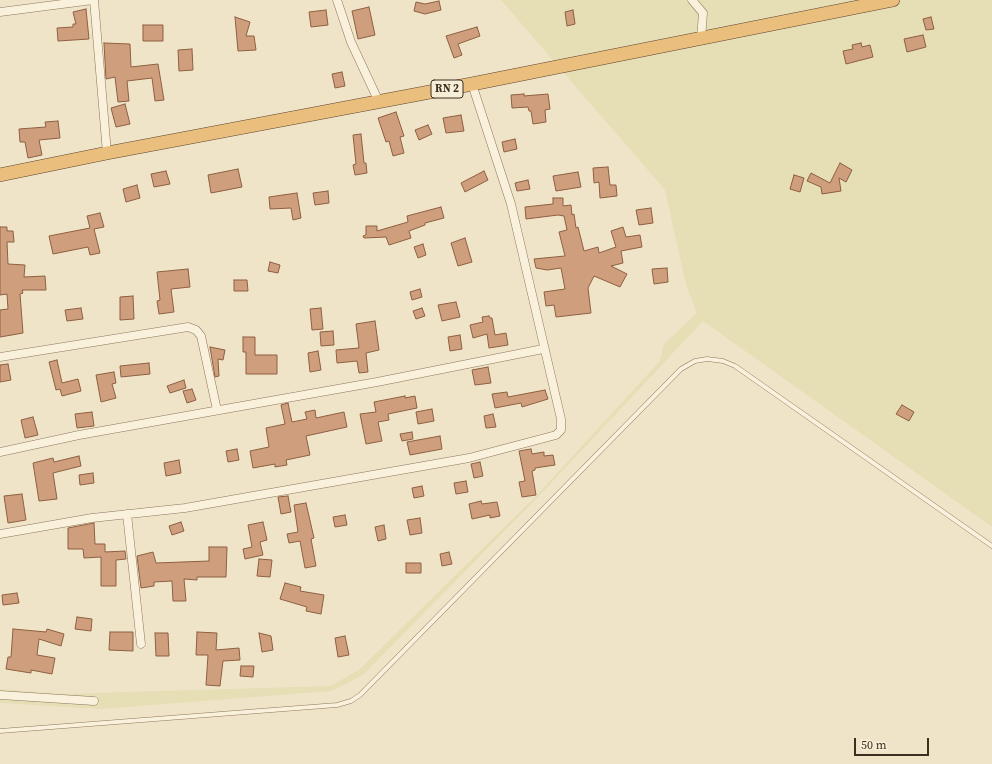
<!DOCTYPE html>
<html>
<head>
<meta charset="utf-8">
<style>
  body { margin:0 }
  #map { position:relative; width:992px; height:764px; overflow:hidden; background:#f0e4c8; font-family:"Source Serif 4",serif }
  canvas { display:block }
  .scale { position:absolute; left:854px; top:738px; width:75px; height:18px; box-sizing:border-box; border:2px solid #3d2e20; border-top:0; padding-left:5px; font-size:12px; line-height:14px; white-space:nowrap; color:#3d2e20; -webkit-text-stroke:3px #f7eed8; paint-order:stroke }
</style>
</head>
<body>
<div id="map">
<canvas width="992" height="764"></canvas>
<div class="scale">50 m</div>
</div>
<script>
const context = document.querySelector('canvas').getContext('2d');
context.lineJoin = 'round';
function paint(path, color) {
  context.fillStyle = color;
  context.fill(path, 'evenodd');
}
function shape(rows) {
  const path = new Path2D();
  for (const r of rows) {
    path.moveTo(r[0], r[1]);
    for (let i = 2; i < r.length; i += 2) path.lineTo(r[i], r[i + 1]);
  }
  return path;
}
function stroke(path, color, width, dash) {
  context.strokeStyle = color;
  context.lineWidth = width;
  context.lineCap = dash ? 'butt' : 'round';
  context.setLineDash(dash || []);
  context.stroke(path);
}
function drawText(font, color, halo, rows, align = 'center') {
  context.font = font + ' "Source Serif 4",serif';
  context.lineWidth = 4;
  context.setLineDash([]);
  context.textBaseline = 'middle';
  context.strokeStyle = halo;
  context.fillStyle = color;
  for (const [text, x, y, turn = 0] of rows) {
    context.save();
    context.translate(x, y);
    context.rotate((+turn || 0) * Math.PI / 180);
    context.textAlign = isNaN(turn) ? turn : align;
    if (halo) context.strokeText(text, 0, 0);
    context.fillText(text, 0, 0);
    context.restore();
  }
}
paint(shape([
  [501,0,992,0,992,527,703,321,538,497,363,675,331,691,101,709,0,703,0,689,61,694,330,686,359,670,537,495,660,361,664,344,697,313,686,285,665,190]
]), '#e6deb5');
const building = shape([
  [439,1,441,10,425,14,414,11,416,2,425,4,439,1],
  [369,7,375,35,358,39,352,11,369,7],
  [86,9,89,39,58,41,57,28,73,27,73,24,76,24,73,12,86,9],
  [326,10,328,25,311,27,309,12,326,10],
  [573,10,575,24,567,26,565,12,573,10],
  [235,17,250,22,246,36,254,36,256,50,238,51,235,17],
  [931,17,934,29,926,30,923,19,931,17],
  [143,25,163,25,163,41,143,41,143,25],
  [477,27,480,36,458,44,462,55,454,58,446,36,477,27],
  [923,35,926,47,907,52,904,39,923,35],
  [104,43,130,44,131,67,158,64,164,100,155,101,152,78,127,81,129,101,118,102,115,77,106,79,104,43],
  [861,43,862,47,870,45,873,57,846,64,843,51,853,49,852,45,861,43],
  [192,49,193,70,179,71,178,50,192,49],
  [342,72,345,86,335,88,332,74,342,72],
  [524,94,524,96,548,94,550,109,545,110,546,122,533,124,531,111,529,111,528,107,512,108,511,95,524,94],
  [125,104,130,124,116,127,111,108,125,104],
  [396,112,404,136,400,137,404,153,393,156,389,141,386,142,378,118,396,112],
  [461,115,464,131,446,133,443,118,461,115],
  [58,121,60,138,39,140,42,155,28,158,25,142,20,142,19,129,46,127,45,122,58,121],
  [428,125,432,134,419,140,415,130,428,125],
  [361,134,364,163,366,163,367,173,355,175,353,165,356,164,353,135,361,134],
  [515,139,517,149,504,152,502,142,515,139],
  [840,163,852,170,846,182,839,178,841,191,822,194,821,187,807,181,811,173,830,183,840,163],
  [608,167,610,185,616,185,617,196,600,198,599,182,594,183,593,168,608,167],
  [238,169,242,187,211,193,208,175,238,169],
  [166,171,170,184,154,187,151,174,166,171],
  [484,171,488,180,465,192,461,183,484,171],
  [578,172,581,187,556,191,553,176,578,172],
  [794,175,804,178,800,192,790,189,794,175],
  [528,180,530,189,517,191,515,183,528,180],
  [137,185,140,198,126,202,123,189,137,185],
  [328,191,329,203,315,205,313,193,328,191],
  [297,193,301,218,293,220,291,208,270,209,269,197,297,193],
  [553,198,563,198,563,206,571,205,572,215,574,214,576,228,578,227,584,251,598,247,599,253,616,247,611,231,623,227,626,237,640,235,642,247,621,251,623,263,611,266,627,274,620,287,594,276,588,288,591,313,556,317,554,305,546,306,544,292,565,289,561,268,547,270,536,268,534,259,565,256,559,232,567,230,564,216,558,215,526,219,525,207,553,204,553,198],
  [441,207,444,218,425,223,425,225,409,231,411,238,389,245,386,237,364,238,363,236,366,235,366,226,377,226,377,231,408,222,407,216,441,207],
  [651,208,653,223,639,225,636,210,651,208],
  [100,213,104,227,94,229,100,253,90,255,88,247,53,254,49,236,90,228,87,216,100,213],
  [0,227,7,227,7,231,13,231,14,242,7,242,8,264,25,265,24,277,45,276,46,290,22,290,23,293,20,294,23,333,0,337,0,310,8,309,7,294,0,295,0,227],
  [465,238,472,262,458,266,451,243,465,238],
  [423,244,426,255,418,258,414,247,423,244],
  [270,262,280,265,278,273,268,271,270,262],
  [667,268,668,282,654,284,652,269,667,268],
  [188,269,190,287,171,289,174,312,159,314,157,301,160,300,157,272,188,269],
  [234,280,247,280,248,291,234,291,234,280],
  [420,289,422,297,412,300,410,292,420,289],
  [133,296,134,319,120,320,120,297,133,296],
  [456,302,460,317,442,321,438,305,456,302],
  [81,308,83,319,67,321,65,310,81,308],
  [321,308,323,329,312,330,310,309,321,308],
  [422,308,425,316,416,319,413,311,422,308],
  [489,316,490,318,492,318,495,335,506,333,508,345,489,348,487,334,473,338,470,325,483,322,482,317,489,316],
  [375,321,379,350,366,353,368,372,359,373,357,361,337,363,336,350,359,348,356,324,375,321],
  [333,331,334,345,321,346,320,332,333,331],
  [460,335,462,349,450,351,448,337,460,335],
  [243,337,255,337,255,355,277,355,277,374,246,374,246,352,243,352,243,337],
  [210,347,225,350,223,360,218,359,219,376,215,377,210,347],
  [318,351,321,370,310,372,308,353,318,351],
  [57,360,62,383,78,379,81,391,62,396,60,389,56,390,49,362,57,360],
  [149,363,150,374,121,377,120,366,149,363],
  [8,364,11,380,0,382,0,365,8,364],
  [488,367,491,383,475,385,472,370,488,367],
  [114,372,116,383,112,384,116,398,101,402,96,375,114,372],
  [184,380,186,388,170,393,167,386,184,380],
  [192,389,196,400,187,403,183,391,192,389],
  [545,390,548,399,522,407,521,403,495,408,492,394,507,392,508,397,545,390],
  [405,396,405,398,415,396,417,408,388,414,389,420,378,422,382,441,366,444,360,414,376,412,374,402,405,396],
  [288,403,292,422,307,419,305,412,315,410,316,418,344,412,347,427,306,436,310,455,286,460,287,465,275,467,275,464,253,468,250,451,269,447,266,428,285,424,281,405,288,403],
  [902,405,914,412,909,421,896,414,902,405],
  [432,409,434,421,418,424,416,412,432,409],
  [92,412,94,426,77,428,75,414,92,412],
  [493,414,496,427,486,428,484,416,493,414],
  [33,417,38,435,25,438,21,420,33,417],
  [412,432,413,439,402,441,400,434,412,432],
  [440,436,442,449,410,455,407,442,440,436],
  [237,449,239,460,228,462,226,451,237,449],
  [531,449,532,454,544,452,544,456,553,455,555,465,535,468,535,470,532,471,536,495,522,497,519,482,525,481,519,451,531,449],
  [79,456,81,466,53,473,57,499,39,501,33,463,53,458,54,462,79,456],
  [179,460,181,473,166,476,164,463,179,460],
  [480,462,483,476,474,478,471,464,480,462],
  [93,473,94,483,80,485,79,475,93,473],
  [466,481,468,492,456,494,454,483,466,481],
  [422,486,424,496,414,498,412,488,422,486],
  [22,494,26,520,8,523,4,496,22,494],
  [288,496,291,512,281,514,278,497,288,496],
  [481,501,482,504,497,502,500,516,490,518,490,515,472,519,469,504,481,501],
  [306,503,314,538,311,539,316,566,305,568,300,541,289,543,287,534,298,532,294,505,306,503],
  [345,515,347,525,335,527,333,517,345,515],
  [420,518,422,533,410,535,407,520,420,518],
  [181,522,184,531,172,535,169,526,181,522],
  [263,522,267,540,260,542,263,555,245,559,243,549,252,547,248,525,263,522],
  [94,523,95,544,105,544,105,552,125,551,126,559,116,560,116,586,101,586,101,557,84,558,83,549,68,549,68,528,94,523],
  [384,525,386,539,378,541,375,527,384,525],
  [209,547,227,547,226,577,197,577,197,580,184,579,186,601,173,601,172,581,154,582,154,586,141,588,137,556,153,552,156,563,209,561,209,547],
  [449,552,452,564,442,566,440,554,449,552],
  [259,559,272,560,270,577,257,576,259,559],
  [406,563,421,563,421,573,406,573,406,563],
  [285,583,301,587,300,591,324,595,321,614,306,611,307,607,280,599,285,583],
  [17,593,19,603,3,605,2,595,17,593],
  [77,617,92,619,91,631,75,629,77,617],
  [13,629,46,632,47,629,64,634,61,646,39,639,37,655,55,658,52,674,31,670,31,673,6,669,8,657,11,657,13,629],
  [110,632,133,632,133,651,109,650,110,632],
  [197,632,217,633,216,650,239,648,240,660,223,661,220,686,206,685,208,655,196,655,197,632],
  [155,633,168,633,169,656,156,656,155,633],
  [259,633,271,636,273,650,262,652,259,633],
  [345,636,349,655,338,657,335,638,345,636],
  [241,666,254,666,253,677,240,676,241,666]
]);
paint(building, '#cf9f7d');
stroke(building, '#8d5f41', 1);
const service = shape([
  [0,731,337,705,351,701,360,695,681,369,695,361,707,359,723,361,735,366,992,546]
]);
const minor = shape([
  [94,0,107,153],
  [337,0,351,42,379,102],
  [692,0,703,13,701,39],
  [0,12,93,0],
  [0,357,188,327,196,330,201,336,217,410],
  [0,452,79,435,377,382,543,349],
  [127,514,141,644],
  [0,534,92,518,185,508,469,458,556,435,561,430,561,419,511,204,472,84],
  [0,695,94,701]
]);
const trunk = shape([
  [0,175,107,153,472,84,893,0]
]);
stroke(service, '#8d765c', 5);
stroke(minor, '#8d765c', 9);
stroke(trunk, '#5b4430', 14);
stroke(service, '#faf1dc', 4);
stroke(minor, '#faf1dc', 8);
stroke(trunk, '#eabe7c', 13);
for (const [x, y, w] of [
  [447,89,32]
]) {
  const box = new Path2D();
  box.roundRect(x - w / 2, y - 9, w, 18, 3);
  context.fillStyle = '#f7eed8';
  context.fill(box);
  stroke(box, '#3d2e20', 1);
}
drawText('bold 11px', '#3d2e20', null, [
  ["RN 2",447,89]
]);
</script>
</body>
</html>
